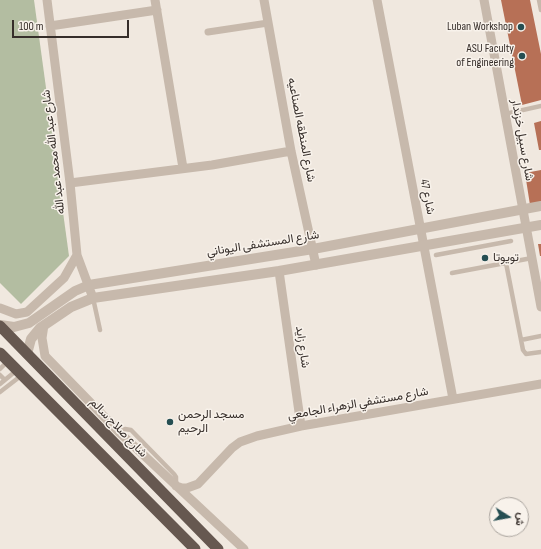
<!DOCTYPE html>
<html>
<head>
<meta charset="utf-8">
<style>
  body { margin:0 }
  #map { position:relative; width:541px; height:549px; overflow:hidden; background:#f0e8df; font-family:"Sofia Sans Condensed",Vazirmatn,sans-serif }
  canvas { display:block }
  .north { position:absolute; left:489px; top:497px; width:40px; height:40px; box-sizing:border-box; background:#f8f2eb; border:1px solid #aaa49e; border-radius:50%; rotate:101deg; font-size:11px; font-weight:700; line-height:16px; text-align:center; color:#362e2a }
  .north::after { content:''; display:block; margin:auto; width:14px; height:18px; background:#254e52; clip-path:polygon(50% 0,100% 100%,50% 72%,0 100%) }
  .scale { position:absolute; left:12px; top:20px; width:117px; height:18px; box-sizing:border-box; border:2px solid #362e2a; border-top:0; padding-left:5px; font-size:12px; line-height:14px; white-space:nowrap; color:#362e2a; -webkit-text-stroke:3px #f8f2eb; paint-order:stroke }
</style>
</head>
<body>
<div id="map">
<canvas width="541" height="549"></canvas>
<div class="north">ش</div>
<div class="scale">100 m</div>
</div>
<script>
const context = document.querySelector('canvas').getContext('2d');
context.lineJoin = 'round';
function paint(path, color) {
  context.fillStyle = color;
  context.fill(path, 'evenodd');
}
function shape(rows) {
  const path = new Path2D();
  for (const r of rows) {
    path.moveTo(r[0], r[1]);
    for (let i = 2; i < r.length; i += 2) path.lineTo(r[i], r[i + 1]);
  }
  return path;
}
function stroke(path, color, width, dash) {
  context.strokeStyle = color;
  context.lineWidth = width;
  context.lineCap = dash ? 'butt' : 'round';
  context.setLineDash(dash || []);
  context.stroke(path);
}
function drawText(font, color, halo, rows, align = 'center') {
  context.font = font + ' "Sofia Sans Condensed",Vazirmatn,sans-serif';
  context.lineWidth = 3;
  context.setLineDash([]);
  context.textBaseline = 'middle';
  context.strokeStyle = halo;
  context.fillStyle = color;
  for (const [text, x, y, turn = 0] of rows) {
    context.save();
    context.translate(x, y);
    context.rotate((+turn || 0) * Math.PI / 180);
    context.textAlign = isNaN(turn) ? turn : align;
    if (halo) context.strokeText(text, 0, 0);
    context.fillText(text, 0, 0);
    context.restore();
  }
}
paint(shape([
  [0,0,34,0,69,256,21,304,0,283]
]), '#b3bda1');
paint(shape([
  [501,0,530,0,541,54,541,100,522,105],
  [541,121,541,150,539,150,534,123],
  [541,170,541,203,530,205,525,173],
  [538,244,541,244,541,256,540,256]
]), '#b77056');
stroke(shape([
  [539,0,541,10],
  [505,114,541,106],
  [436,255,511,241],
  [506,263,523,350,526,354,541,352],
  [452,273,532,258],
  [93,298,100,330],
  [521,340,541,336],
  [0,369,8,361],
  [0,375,5,380],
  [0,384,17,370],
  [0,392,22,375],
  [120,433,125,429,131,430,174,474,176,477,176,486]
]), '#c7b9ac', 4.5);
stroke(shape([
  [208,32,268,23]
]), '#c7b9ac', 7);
stroke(shape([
  [47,0,70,183,77,255,93,298],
  [155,0,183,168],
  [264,0,291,151,316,265],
  [377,0,453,399],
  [484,0,541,307],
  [50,26,157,10],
  [70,183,212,165,291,151],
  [279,271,301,426],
  [0,308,16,314,27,312,64,278,77,255],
  [44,325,42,338,45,356,120,433,244,549],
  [176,486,182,488,187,488,198,484,232,448,240,442,257,436,301,426,541,384]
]), '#c7b9ac', 9);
stroke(shape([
  [0,325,14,327,29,323,75,291,89,285,313,249,541,206],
  [27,354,31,339,40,328,71,307,93,298,279,271,541,225]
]), '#c7b9ac', 10);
stroke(shape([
  [0,326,218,549],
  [0,353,195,549]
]), '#665850', 11);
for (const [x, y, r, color] of [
  [521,27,4,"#254e52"],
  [522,56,4,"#254e52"],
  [485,258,4,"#254e52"],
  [170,422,4,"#254e52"]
]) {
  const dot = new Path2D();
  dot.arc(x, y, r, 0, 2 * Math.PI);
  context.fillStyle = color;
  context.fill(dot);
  stroke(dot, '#f8f2eb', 1.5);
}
drawText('12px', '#362e2a', '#f8f2eb', [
  ["Luban Workshop",513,27],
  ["ASU Faculty",514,49],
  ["of Engineering",514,63],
  ["تويوتا",493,258,"left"],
  ["مسجد الرحمن",178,415,"left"],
  ["الرحيم",178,429,"left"]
], 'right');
drawText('12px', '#362e2a', '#f8f2eb', [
  ["شارع المنطقه الصناعيه",301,130,79],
  ["شارع سبيل خزندار",522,140,80],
  ["شارع عبد الله محمد عبد الله",54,152,-97],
  ["شارع 47",427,197,79],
  ["شارع المستشفى اليوناني",263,244,-9],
  ["شارع زايد",302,347,82],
  ["شارع مستشفي الزهراء الجامعي",358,404,-10],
  ["شارع صلاح سالم",118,428,46]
]);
</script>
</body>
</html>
